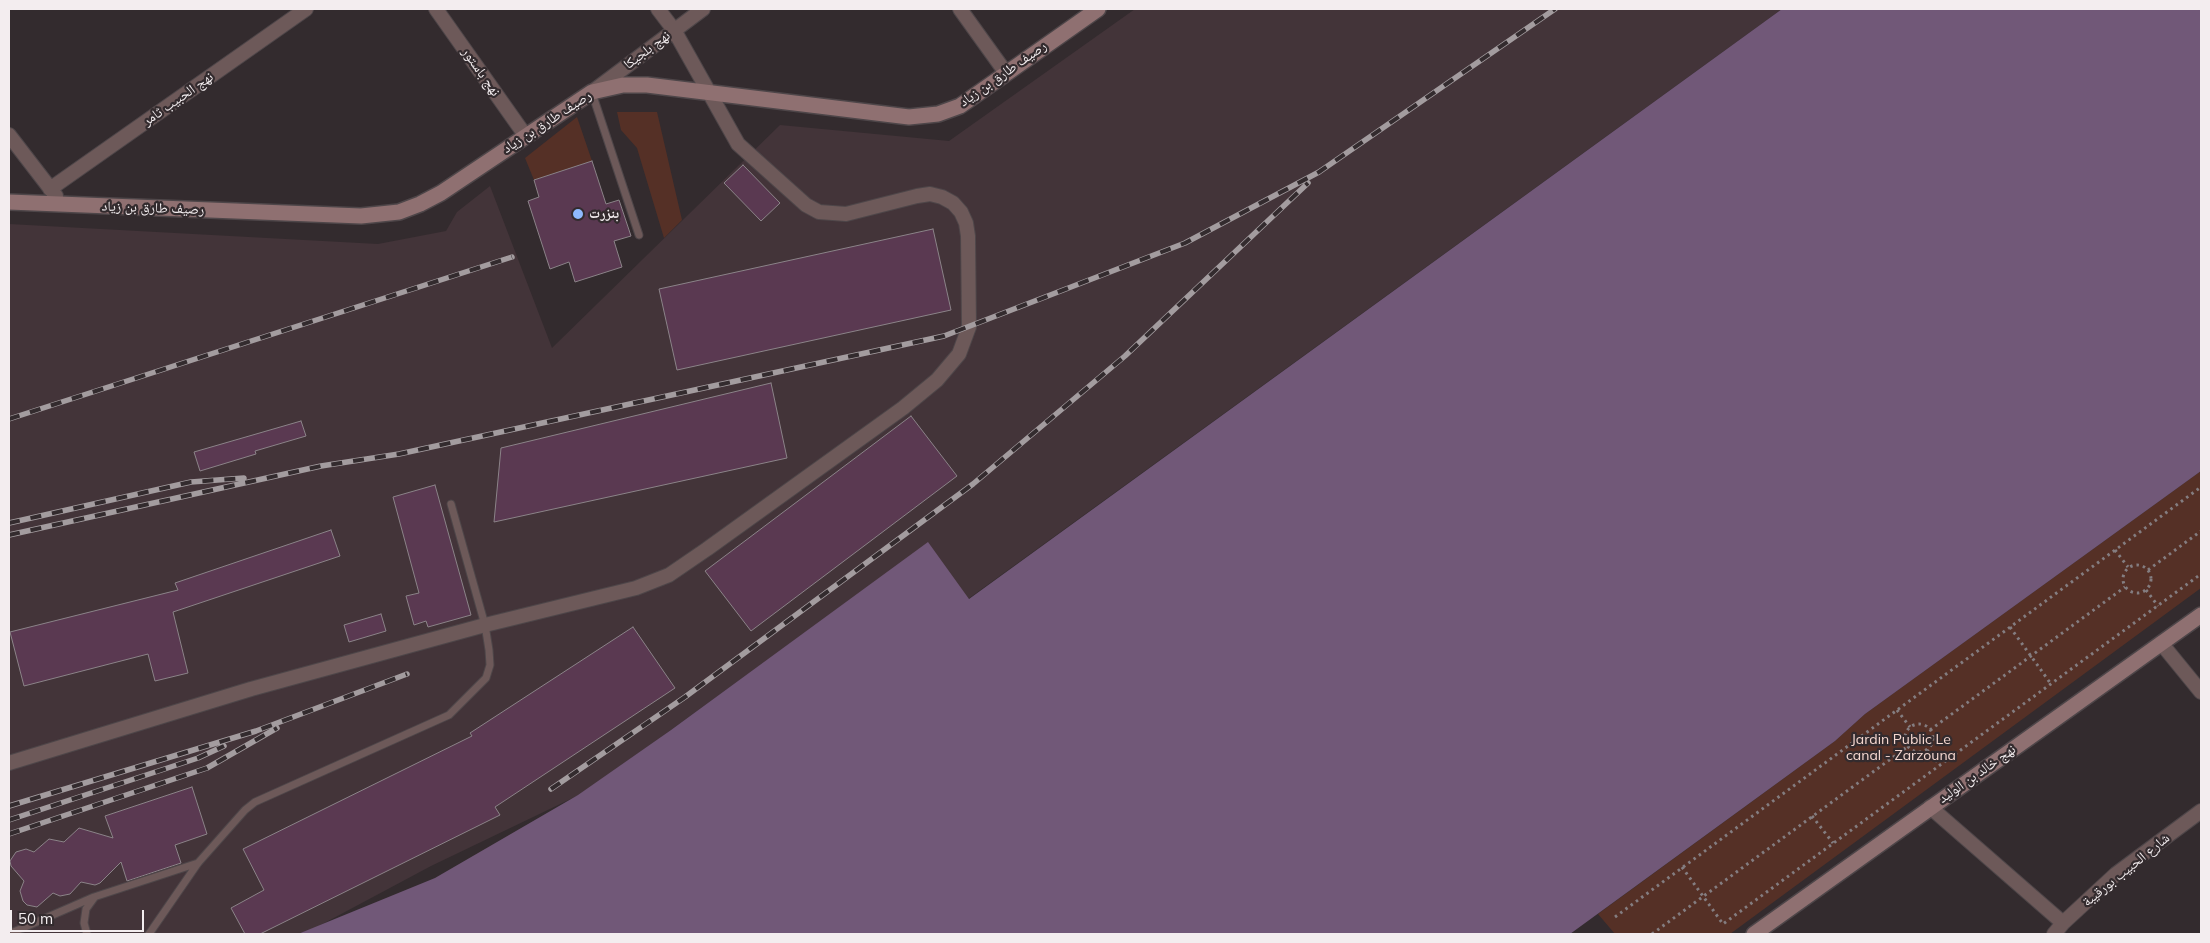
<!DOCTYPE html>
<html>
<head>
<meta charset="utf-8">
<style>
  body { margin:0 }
  #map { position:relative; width:2210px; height:943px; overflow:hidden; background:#332b2e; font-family:Mulish,sans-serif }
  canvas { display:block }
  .frame { position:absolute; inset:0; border:10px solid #f3edef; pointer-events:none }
  .scale { position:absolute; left:10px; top:910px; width:134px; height:22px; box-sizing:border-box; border:2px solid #f3edef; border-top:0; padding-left:6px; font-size:15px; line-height:18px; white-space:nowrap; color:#f3edef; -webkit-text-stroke:4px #332b2e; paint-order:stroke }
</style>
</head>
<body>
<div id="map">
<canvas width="2210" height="943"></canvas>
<div class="frame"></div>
<div class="scale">50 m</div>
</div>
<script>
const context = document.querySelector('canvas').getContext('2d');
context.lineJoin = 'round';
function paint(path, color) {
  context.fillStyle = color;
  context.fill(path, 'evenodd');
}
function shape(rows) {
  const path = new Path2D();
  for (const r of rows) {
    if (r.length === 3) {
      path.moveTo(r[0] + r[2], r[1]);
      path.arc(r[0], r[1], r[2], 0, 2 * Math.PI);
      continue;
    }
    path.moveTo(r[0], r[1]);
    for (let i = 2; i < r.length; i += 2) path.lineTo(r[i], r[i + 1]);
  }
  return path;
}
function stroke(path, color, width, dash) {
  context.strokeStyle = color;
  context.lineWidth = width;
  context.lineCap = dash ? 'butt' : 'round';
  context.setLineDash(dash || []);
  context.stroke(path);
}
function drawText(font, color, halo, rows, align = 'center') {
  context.font = font + ' Mulish,"Noto Naskh Arabic",sans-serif';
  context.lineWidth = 4.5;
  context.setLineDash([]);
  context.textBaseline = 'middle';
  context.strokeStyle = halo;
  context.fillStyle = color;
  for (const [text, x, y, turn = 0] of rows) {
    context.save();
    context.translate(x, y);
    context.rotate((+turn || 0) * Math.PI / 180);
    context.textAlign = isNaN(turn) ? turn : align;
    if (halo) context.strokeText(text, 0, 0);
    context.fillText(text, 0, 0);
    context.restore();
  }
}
paint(shape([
  [1135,9,1782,9,968,599,928,543,671,730,579,795,431,866,315,928,298,934,9,934,9,224,378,244,446,231,457,212,490,186,552,348,780,125,949,141]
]), '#433439');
paint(shape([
  [617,112,657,112,682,220,664,238,637,148,621,130],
  [577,117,592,161,534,180,525,158],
  [2201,471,2201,588,1730,934,1615,934,1598,914,1835,741,1865,714]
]), '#553026');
paint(shape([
  [1782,9,2201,9,2201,471,1865,714,1835,741,1570,934,298,934,435,878,578,795,671,730,928,542,969,599]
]), '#715878');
const building = shape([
  [592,161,606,204,619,200,631,236,614,241,622,267,575,282,569,262,550,269,528,201,539,197,534,180,592,161],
  [743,165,780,203,761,221,724,183,743,165],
  [933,229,951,310,677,370,659,289,933,229],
  [771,383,787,458,494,522,501,448,771,383],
  [911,416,957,476,751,631,705,571,911,416],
  [301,421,306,436,255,451,256,454,200,471,194,452,301,421],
  [435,485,471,615,428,627,426,621,414,625,406,596,419,593,393,497,435,485],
  [331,530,340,556,173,612,188,673,155,681,148,654,24,686,10,632,178,590,175,583,331,530],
  [381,614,386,631,349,642,344,625,381,614],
  [633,627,675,688,495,807,500,815,260,934,245,934,231,908,264,890,243,849,472,736,470,733,633,627],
  [192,787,207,834,175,845,181,863,127,881,121,862,100,883,95,885,81,882,70,894,60,896,53,893,37,907,27,905,23,901,20,891,24,881,11,866,10,861,16,852,26,849,34,852,49,839,64,842,79,828,113,838,105,816,192,787]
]);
paint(building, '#5a3951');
stroke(building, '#8b8388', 1);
const lane = shape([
  [592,93,639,235],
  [9,934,94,897,198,863],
  [87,934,84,923,86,909,94,898],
  [149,934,198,863,245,810,255,802,449,715,486,678,490,665,489,650,485,625,451,504]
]);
const street = shape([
  [436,9,525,135],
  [960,9,1006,73],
  [592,92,703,9],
  [9,135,56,196],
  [50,189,306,9],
  [2161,643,2201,692],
  [9,763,251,689,485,625,636,588,669,575,707,549,903,408,937,380,959,354,969,327,968,236,966,223,961,212,953,203,942,197,930,194,917,196,846,214,819,212,806,205,738,144,674,30,658,9],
  [1930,807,2063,923],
  [2054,934,2063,923,2116,874,2201,811]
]);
const secondary = shape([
  [9,202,361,216,399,212,420,204,441,193,592,92,623,85,647,85,909,117,938,114,960,106,1098,9],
  [1754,934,2201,615]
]);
stroke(lane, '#4e4649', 9);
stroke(street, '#4e4649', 16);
stroke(secondary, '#4e4649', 18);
stroke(shape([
  [2115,550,2128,567],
  [2137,579,14],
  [2148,570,2201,531],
  [2146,590,2158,606],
  [2010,627,2051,684],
  [1897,710,1910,727],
  [1919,738,14],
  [1930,730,2125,587],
  [1927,750,1940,765],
  [1812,816,1833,843],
  [1682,867,1723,924,2201,574],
  [1615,917,2201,487],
  [1652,934,1907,747]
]), '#847d80', 3, [2.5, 4]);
stroke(lane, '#6d5959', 7);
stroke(street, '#6d5959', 14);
stroke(secondary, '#8f7071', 15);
const rail = shape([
  [9,419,512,257],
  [9,523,191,482,244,478],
  [9,535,321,466,399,454,944,336,1185,243,1319,172,1555,9],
  [551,789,685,697,973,484,1125,356,1308,183],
  [9,806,256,731,407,674],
  [9,820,198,758,224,746],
  [9,834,207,768,277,728]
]);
stroke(rail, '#a39c9f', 5.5);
stroke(rail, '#332b2e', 4, [11]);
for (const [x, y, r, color] of [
  [578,214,6,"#8eb9fd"]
]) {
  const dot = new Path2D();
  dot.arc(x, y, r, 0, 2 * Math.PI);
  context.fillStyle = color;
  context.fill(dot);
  stroke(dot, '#332b2e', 2);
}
drawText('14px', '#f3edef', '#332b2e', [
  ["نهج بلجيكا",647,50,-37],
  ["نهج باستور",481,72,55],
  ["رصيف طارق بن زياد",1003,74,-35],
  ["نهج الحبيب ثامر",178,99,-35],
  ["رصيف طارق بن زياد",547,122,-33],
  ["رصيف طارق بن زياد",153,208,2],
  ["نهج خالد بن الوليد",1977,774,-35],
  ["شارع الحبيب بورقيبة",2126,870,-39]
]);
drawText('bold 14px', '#f3edef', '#332b2e', [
  ["بنزرت",589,214]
], 'left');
drawText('14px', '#f6d8d0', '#332b2e', [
  ["Jardin Public Le",1901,740],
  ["canal - Zarzouna",1901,756]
]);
</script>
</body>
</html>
